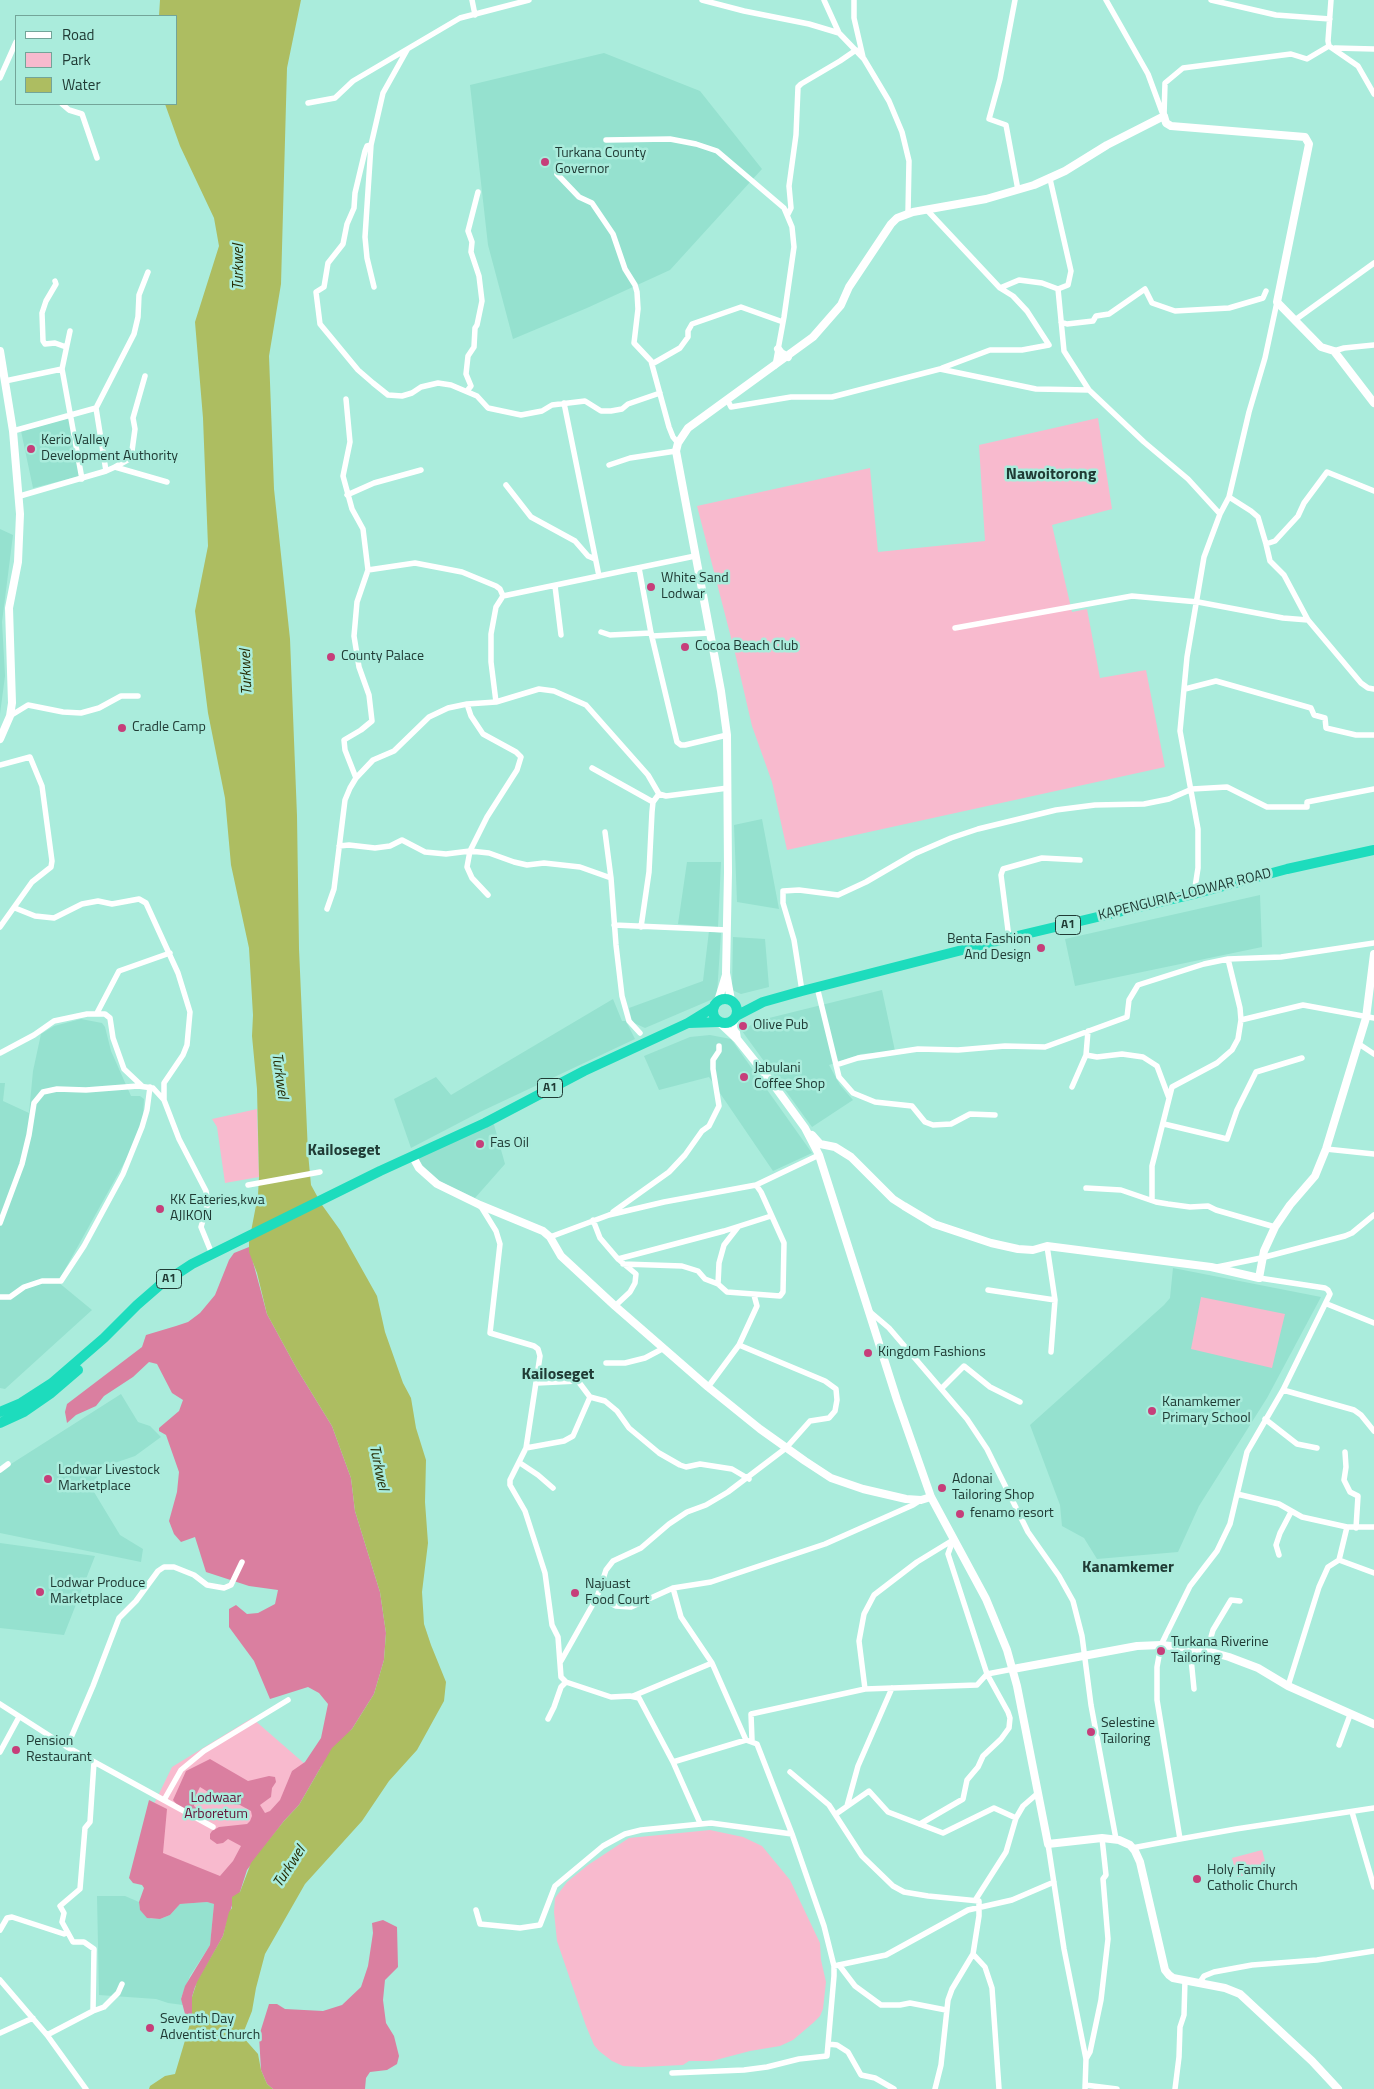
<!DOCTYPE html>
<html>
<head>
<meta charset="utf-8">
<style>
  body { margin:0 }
  #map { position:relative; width:1374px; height:2089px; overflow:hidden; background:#aaecdc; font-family:"Titillium Web",sans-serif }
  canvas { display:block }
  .legend { position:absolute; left:15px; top:15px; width:162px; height:90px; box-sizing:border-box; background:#aaecdc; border:1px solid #73a599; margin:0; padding:6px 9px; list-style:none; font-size:15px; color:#203b35 }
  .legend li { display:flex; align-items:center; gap:10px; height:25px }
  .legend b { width:25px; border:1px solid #73a599 }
</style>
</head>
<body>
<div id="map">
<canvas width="1374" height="2089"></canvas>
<ul class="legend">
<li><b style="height:6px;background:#fff"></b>Road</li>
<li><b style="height:14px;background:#f8bace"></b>Park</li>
<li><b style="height:14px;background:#adbd61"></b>Water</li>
</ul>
</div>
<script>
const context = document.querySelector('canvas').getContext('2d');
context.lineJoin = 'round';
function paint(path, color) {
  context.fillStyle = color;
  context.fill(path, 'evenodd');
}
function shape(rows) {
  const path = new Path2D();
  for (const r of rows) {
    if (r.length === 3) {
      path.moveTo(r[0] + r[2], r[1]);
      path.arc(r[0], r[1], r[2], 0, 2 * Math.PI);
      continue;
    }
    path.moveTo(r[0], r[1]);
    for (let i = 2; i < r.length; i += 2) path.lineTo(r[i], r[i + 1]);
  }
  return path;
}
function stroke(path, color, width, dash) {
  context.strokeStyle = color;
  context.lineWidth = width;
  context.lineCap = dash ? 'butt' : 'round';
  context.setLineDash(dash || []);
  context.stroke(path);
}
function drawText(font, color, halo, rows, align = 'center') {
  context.font = font + ' "Titillium Web",sans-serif';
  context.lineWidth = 5;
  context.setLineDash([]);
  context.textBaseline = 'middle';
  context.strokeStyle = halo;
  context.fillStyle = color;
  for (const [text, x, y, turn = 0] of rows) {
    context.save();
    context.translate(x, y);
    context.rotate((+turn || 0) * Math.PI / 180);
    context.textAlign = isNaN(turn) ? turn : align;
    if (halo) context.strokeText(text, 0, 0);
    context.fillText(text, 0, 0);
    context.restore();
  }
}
paint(shape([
  [604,53,700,91,762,169,670,270,587,308,513,339,488,245,470,85],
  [69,418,80,476,33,488,21,431],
  [0,529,13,535,2,622,5,676,0,714],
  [762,819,779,909,737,902,734,825],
  [687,862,721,862,718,927,678,924],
  [1260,895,1262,947,1075,986,1065,939],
  [709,931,721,933,717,994,713,999,645,1028,632,1022,629,1008,703,981],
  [733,937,765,939,769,987,741,994,732,990],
  [882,990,895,1051,861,1054,829,1065,840,1085,853,1100,812,1127,742,1031,757,1021],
  [613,999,622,1021,626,1021,635,1039,480,1112,411,1148,394,1099,436,1077,451,1095],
  [81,1019,102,1023,105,1027,111,1051,131,1096,140,1096,144,1099,143,1116,133,1147,58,1282,92,1310,5,1389,0,1388,0,1083,5,1083,3,1101,29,1113,33,1071,41,1034,54,1026],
  [710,1035,731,1039,812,1153,773,1171,709,1077,659,1090,644,1056,690,1037],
  [493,1121,505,1164,475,1198,430,1177,417,1157],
  [1173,1268,1321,1297,1267,1398,1199,1506,1178,1552,1097,1559,1084,1538,1062,1526,1060,1505,1030,1425,1164,1305,1170,1298],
  [121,1394,138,1422,150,1426,161,1437,135,1456,103,1467,91,1487,120,1535,143,1549,141,1562,0,1533,0,1471],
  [0,1543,95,1556,64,1635,0,1628],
  [97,1896,125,1896,139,1902,140,1910,151,1919,160,1919,170,1915,180,1904,207,1902,214,1904,210,1945,190,1976,181,1998,183,2005,168,2003,156,1999,99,1995]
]), '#95e1cf');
paint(shape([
  [1098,418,1112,509,1052,525,1072,612,1087,609,1100,678,1146,670,1165,767,787,850,772,782,752,726,736,657,697,506,870,468,878,552,985,541,979,445],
  [257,1109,259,1177,225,1183,217,1127,212,1119],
  [1201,1297,1285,1314,1272,1368,1191,1349],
  [252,1718,313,1771,223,1893,137,1862,152,1808,172,1767],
  [710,1830,743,1837,762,1846,790,1880,820,1943,821,1960,826,1982,823,2009,820,2016,813,2023,793,2040,780,2046,750,2051,712,2061,689,2061,683,2065,642,2067,623,2066,612,2061,599,2051,594,2045,586,2026,557,1941,554,1912,555,1898,567,1882,588,1865,629,1838],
  [1262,1850,1267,1869,1237,1877,1232,1858]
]), '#f8bace');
paint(shape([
  [249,1247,267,1314,297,1369,332,1426,351,1478,355,1511,380,1592,386,1633,384,1660,374,1694,352,1729,321,1767,299,1805,284,1821,247,1870,240,1892,233,1902,223,1936,195,1987,192,1997,192,2017,185,2014,181,1999,185,1986,210,1945,214,1904,207,1902,180,1904,170,1915,160,1919,147,1918,140,1910,139,1902,144,1888,142,1885,133,1883,129,1878,149,1800,167,1809,163,1853,220,1876,233,1861,241,1846,228,1839,223,1843,217,1844,210,1839,210,1834,212,1831,219,1827,247,1824,250,1821,252,1816,251,1811,240,1805,226,1803,200,1787,196,1795,194,1806,200,1811,196,1813,179,1807,173,1800,186,1771,210,1759,248,1781,269,1776,275,1777,276,1782,272,1788,271,1797,260,1805,265,1813,270,1811,280,1800,292,1771,305,1762,321,1738,328,1704,319,1693,308,1687,270,1699,254,1661,229,1627,229,1609,236,1605,247,1614,258,1613,275,1604,278,1590,249,1586,206,1572,195,1537,181,1542,174,1534,169,1521,177,1492,179,1472,166,1435,159,1431,159,1428,179,1411,183,1400,172,1393,157,1364,149,1362,133,1377,104,1396,96,1406,76,1415,67,1423,65,1412,67,1404,142,1347,146,1335,176,1326,188,1322,200,1313,215,1295,229,1260,234,1253],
  [383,1920,397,1927,398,1967,385,1980,383,2000,386,2023,394,2036,399,2056,397,2064,387,2070,370,2072,366,2078,365,2089,273,2089,267,2084,261,2070,259,2036,269,2004,277,2004,285,2009,323,2011,342,2005,361,1987,368,1966,373,1933,372,1923]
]), '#da7fa0');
paint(shape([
  [160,0,301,0,287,68,281,284,269,356,274,489,290,639,297,816,299,949,308,1153,311,1185,322,1205,340,1230,377,1296,385,1332,403,1383,411,1398,416,1428,426,1460,425,1502,428,1543,422,1592,424,1624,431,1645,446,1682,444,1701,417,1750,389,1781,362,1821,305,1884,265,1954,256,1988,252,2011,242,2036,258,2054,261,2070,267,2084,273,2089,149,2089,150,2086,165,2076,175,2074,192,2017,192,1997,197,1982,223,1936,229,1912,232,1908,232,1897,240,1892,251,1863,284,1821,299,1805,332,1748,352,1729,374,1694,384,1660,386,1633,380,1592,355,1511,351,1478,332,1426,297,1369,267,1314,257,1273,249,1252,249,1242,258,1195,259,1177,257,1089,252,1036,253,1015,249,948,231,865,225,798,208,713,195,611,208,546,203,418,195,322,219,246,214,218,180,146,165,104,176,104,176,16,159,16]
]), '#adbd61');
stroke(shape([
  [472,0,475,15],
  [702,0,744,11,809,24,839,33],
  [824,0,839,33,864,59,889,101,902,132,909,161,908,213],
  [854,0,854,18,863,57],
  [1015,0,1000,79,989,119,1006,125,1018,190],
  [1106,0,1148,74,1162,112],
  [1211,0,1276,15,1330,19],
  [1331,0,1328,41,1329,46,1358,66,1374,94],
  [1335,48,1374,49],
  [0,78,16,42],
  [308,103,335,98,353,81,460,18,529,0],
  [62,104,69,110,82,114,97,158],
  [1164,116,1165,83,1183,68,1291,54,1307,59,1329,46],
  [606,140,670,139,696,144,717,151,784,208,792,227,794,247,784,317,775,366],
  [371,145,367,146,365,151,355,193,354,208,347,224,343,244,328,263,324,287,316,292,320,324,358,370,373,383,388,395,402,396,412,393,421,387,438,383,451,385,477,396,488,408,521,415,542,411,552,405,585,401,601,411,611,411,622,409,628,404,660,393],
  [557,174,579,197,592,203,613,234,625,269,635,285,637,292,638,309,634,343,651,361,669,427,673,437,678,443],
  [926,209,1000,288,1013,296,1027,311,1049,345,1022,350,990,350,942,368],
  [788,214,791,208,789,186,796,135,798,87,801,84,840,61,856,50],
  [55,281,56,284,46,301,42,313,43,341,45,344,55,343,66,347],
  [374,287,367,258,365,237,371,145,383,93,407,50],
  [1000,288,1019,280,1042,283,1058,289,1068,285,1071,271,1050,179],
  [1058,289,1064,351,1089,390],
  [1295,320,1374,263],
  [1061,322,1067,324,1093,321,1096,316,1109,314,1145,289,1152,303,1175,311,1229,308,1263,298,1266,291],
  [70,331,62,369,82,479],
  [1334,351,1344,348,1374,345],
  [652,364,680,348,688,337,688,331,692,324,741,307,783,322],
  [5,381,62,369],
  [467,391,471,386,466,374,468,356,474,347,475,328,477,325,482,301,479,276,471,252,472,242,468,231,478,192],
  [346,399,350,442,343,476,352,509,363,529,368,570],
  [727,399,731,407,791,397,832,397,940,369,1036,389,1089,390,1144,442,1188,479,1220,514],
  [564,403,599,576],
  [13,431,96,408],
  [609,465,630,458,676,451],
  [115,467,131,458,135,429,133,418,145,376],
  [106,471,115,467,167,482],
  [506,485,531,517,575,541,588,556,595,559],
  [347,495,374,483,421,470],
  [20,496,106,471,96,408,134,334,138,317,139,295,148,272],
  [1229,497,1251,511,1258,517,1266,544,1275,541,1298,516,1304,503,1327,472,1374,491],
  [1266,544,1270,561,1284,575,1308,620,1361,683,1368,688,1374,689],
  [639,568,651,633,677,742,681,745,685,745,727,735],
  [555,586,561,635],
  [955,628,1132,596,1198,602,1283,618,1308,620],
  [601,632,610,635,651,633],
  [652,636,710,633],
  [1185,689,1216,681,1311,708,1314,715,1325,718,1326,728,1356,735,1374,735],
  [496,702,491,662,491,634,496,607,503,596,695,556],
  [467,704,471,716,483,734,516,752,521,757,517,770,487,817,470,851,467,867,472,878,488,895],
  [10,716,28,705,63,712,81,713,99,708,121,696,138,696],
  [0,765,30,757,42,786,52,861,51,867,32,882,0,927],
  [592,768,653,802],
  [356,778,345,750,344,740,361,730,372,721,369,695,359,667,354,636,357,602,368,570,415,563,462,572,496,586,500,589,503,596],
  [605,832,611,878,616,945,622,996,629,1021,640,1033],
  [339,846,349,845,375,848,390,846,402,840,425,852,446,854,470,851,489,853,514,862,527,865,544,863,580,867,611,878],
  [1194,894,1198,868,1198,829,1180,731,1187,657,1204,557,1220,514,1229,497,1249,412,1265,358,1277,302],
  [15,908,35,916,54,918,82,904,98,901,112,904,139,899,146,903,178,973,190,1012,187,1045,183,1055,164,1083,164,1100],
  [327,909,334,889,345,800,350,788,356,778,373,760,394,751,429,717,448,708,467,704,496,702,539,689,554,691,586,705,648,775,659,794,666,796,728,788],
  [614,925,727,930],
  [641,927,649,872,652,812,653,802,659,794],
  [1009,938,1001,875,1003,869,1042,858,1080,860],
  [817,987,839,1077,853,1093,875,1102,912,1106,925,1122,933,1125,951,1124,970,1114,995,1115],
  [802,991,794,940,783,903,783,891,799,890,838,895,866,882,914,854,951,838,978,829,1056,810,1095,805,1144,804,1169,799,1192,789,1227,787,1267,807,1307,807,1307,802,1374,789],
  [97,1013,119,971,170,953],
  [1241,1020,1303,1005,1374,1018],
  [1359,1044,1374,1054],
  [0,1053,34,1035,54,1021,87,1014,105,1014,110,1018,113,1038,124,1069,142,1086],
  [1086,1055,1097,1057,1122,1054,1143,1057,1157,1066,1169,1098],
  [836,1065,858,1058,918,1049,958,1050,1005,1046,1045,1047,1127,1017,1129,1000,1138,985,1204,964,1228,959,1281,957,1374,943],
  [1072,1087,1086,1055,1088,1031],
  [1164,1124,1227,1139,1237,1110,1256,1072,1302,1058],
  [1326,1149,1374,1154],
  [248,1185,320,1172],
  [1086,1188,1121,1190,1156,1202,1168,1204,1190,1207,1208,1206,1216,1210,1275,1227],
  [1152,1200,1152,1166,1172,1087,1217,1063,1232,1050,1238,1039,1241,1020,1240,1008,1228,959],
  [480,1205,496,1231,500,1244,490,1333,534,1346,538,1349,540,1356,526,1448,510,1480,510,1485,525,1511,545,1573,552,1625,558,1637,561,1677,566,1682,611,1697,630,1696,639,1698,673,1762,700,1823],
  [613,1212,669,1172,685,1155,702,1131,709,1126,719,1106,713,1069,713,1060,719,1051,719,1046],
  [593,1220,600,1238,618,1259,636,1274,635,1283,630,1292,615,1306],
  [0,1223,22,1164,29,1135,34,1103,43,1092,57,1089,86,1090,138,1086,153,1088,164,1100,179,1139,206,1191,208,1203,201,1227,212,1254],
  [550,1237,609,1215,664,1202,756,1185,819,1155],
  [1047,1246,1055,1300,1051,1352],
  [618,1259,724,1231,771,1216],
  [623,1264,682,1266,698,1271,705,1279,718,1284,727,1292,780,1296,783,1292,784,1243,761,1192,756,1185],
  [1217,1267,1261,1258,1345,1236,1352,1233,1374,1215],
  [718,1284,719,1263,724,1245,738,1227],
  [988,1290,1055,1300],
  [0,1297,10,1297,24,1287,42,1281,61,1281,84,1246,123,1174,142,1127,147,1110,150,1087],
  [1327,1304,1374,1323],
  [869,1311,889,1328,967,1419,987,1449,1028,1532,1059,1576,1073,1601,1082,1636,1091,1705,1116,1839],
  [606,1363,625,1363,645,1358,664,1348],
  [708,1387,739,1345,757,1306,754,1295],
  [942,1388,964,1366,990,1387,1020,1402],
  [1283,1390,1354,1410,1361,1415,1374,1431],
  [590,1397,605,1401,617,1411,629,1428,659,1453,680,1465,686,1467,700,1464,732,1469,749,1479],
  [1265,1419,1297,1444,1317,1448],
  [526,1448,564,1441,573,1436,590,1397,578,1381,537,1383],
  [1345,1452,1346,1467,1344,1480,1350,1492,1358,1496,1356,1528],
  [520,1463,538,1475,553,1488],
  [0,1470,8,1464],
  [1237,1494,1279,1504,1302,1517,1347,1527],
  [1279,1555,1276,1545,1280,1533,1291,1512],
  [1339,1560,1374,1573],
  [673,1588,681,1617,712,1663,746,1740],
  [597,1597,616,1606,631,1607,673,1588,711,1582,825,1544,913,1505,921,1500],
  [1190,1648,1194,1689],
  [1207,1651,1213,1630,1231,1600,1240,1601],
  [561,1661,597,1597,606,1570,613,1561,641,1548,669,1524,687,1512,706,1505,728,1492,786,1448,810,1421,829,1418,835,1411,837,1400,836,1389,825,1381,739,1345],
  [1288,1686,1319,1587,1328,1567,1339,1560,1347,1527,1374,1527],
  [865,1689,859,1641,864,1614,874,1595,917,1562,953,1540,948,1554,987,1674,1013,1669],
  [633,1696,712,1663],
  [0,1704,67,1747,213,1827],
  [548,1719,554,1707,561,1687,566,1682],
  [752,1740,751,1714,865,1689,977,1685,987,1674,1008,1712,1010,1718,1009,1728,1001,1739,983,1756,978,1767,967,1780,963,1799,920,1824],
  [1339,1745,1350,1715],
  [67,1747,93,1686,119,1618,136,1601,158,1571,164,1567,174,1567,194,1575,207,1585,224,1588,231,1585,242,1562],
  [0,1752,19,1717],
  [790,1772,829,1805,862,1856,893,1886,904,1892,928,1896,979,1901,979,1916,973,1954,952,1989,948,2000,941,2065,935,2089],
  [164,1800,181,1770,204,1751,288,1700],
  [847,1806,858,1766,892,1688],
  [1352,1812,1374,1887],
  [836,1814,869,1791,888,1812,943,1833,994,1808,1016,1818,1023,1806,1038,1793],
  [1180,1839,1236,1829,1374,1808],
  [1048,1844,1064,1949,1086,2059,1085,2089],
  [1132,1848,1180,1839,1157,1700,1157,1667,1161,1645,1190,1586,1217,1551,1230,1524,1247,1452,1283,1390,1330,1294,1328,1290,1325,1288,1259,1278],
  [976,1899,1006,1852,1016,1818],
  [476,1910,480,1924,520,1928,540,1925,555,1886,603,1846,625,1834,641,1830,711,1823,792,1834],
  [0,1930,7,1918,12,1917,64,1934],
  [973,1954,985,1967,992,1988,999,2089],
  [839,1965,855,1986,881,2005,900,2005,910,2003,946,2010],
  [834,1966,886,1955,968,1910,1012,1900,1054,1882],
  [0,1980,47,2035,86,2089],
  [1200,1982,1204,1976,1214,1972,1252,1965,1317,1960,1374,1951],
  [93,2011,94,1949,84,1942,73,1942,62,1922,64,1913,60,1906,80,1889,85,1828,90,1822,94,1762],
  [0,2033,33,2018],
  [47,2035,93,2011,104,2007,118,1993,122,1984],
  [828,2044,837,2045,848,2052,861,2075,875,2078,894,2089],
  [1086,2059,1090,2052,1101,2000,1108,1939,1103,1879,1106,1875,1102,1838],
  [672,2073,744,2070,767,2067,799,2059,827,2056,834,1976,834,1966,824,1926,792,1834,757,1744,746,1740,673,1762],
  [1085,2085,1117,2089],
  [1175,2089,1179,2057,1180,2027,1184,2015,1185,1980]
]), '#fff', 5.5);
stroke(shape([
  [778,349,781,353,788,357],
  [0,351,13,431,20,514,18,562,9,608,12,703,10,716,0,739],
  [731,1000,726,973,728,872,727,735,721,691,676,451,678,443,688,428,813,337,841,305,849,287,891,224,897,218,913,212,986,199,1034,185,1065,171,1107,145,1164,116,1166,123,1171,126,1305,137,1309,144,1277,302,1321,347,1334,351,1374,403],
  [718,1001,726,975],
  [734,1019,737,1039],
  [721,1024,737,1039,773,1084,805,1128,819,1155,897,1400,931,1497,986,1599,1007,1650,1017,1686,1048,1844,1102,1838,1119,1840,1130,1845,1135,1851,1140,1862,1165,1970,1169,1975,1173,1978,1225,1988,1240,1994,1312,2061,1338,2089],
  [812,1135,820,1144,835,1147,851,1157,893,1199,904,1206,934,1224,991,1243,1018,1249,1033,1250,1047,1246,1211,1267,1259,1278,1264,1251,1275,1227,1290,1205,1315,1176,1326,1149,1366,1018,1374,954],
  [413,1157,419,1168,437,1184,480,1205,543,1231,550,1237,561,1256,615,1306,708,1387,760,1429,805,1461,831,1478,863,1489,906,1499,921,1500,931,1497],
  [1013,1669,1137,1646,1161,1645,1200,1649,1229,1657,1258,1668,1288,1686,1374,1724]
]), '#fff', 8);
stroke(shape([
  [725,1011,12],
  [736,1016,763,1002,802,991,1009,938,1194,894,1287,869,1374,850],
  [689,1023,718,1022],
  [0,1412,21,1403,52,1383,104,1338,137,1305,160,1285,192,1264,380,1171,485,1123,584,1071,688,1023,714,1007],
  [0,1423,24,1412,50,1394,78,1370]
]), '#1ddcbd', 10);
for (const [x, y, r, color] of [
  [545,162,5,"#c63e7a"],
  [31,449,5,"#c63e7a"],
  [651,587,5,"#c63e7a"],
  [685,647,5,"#c63e7a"],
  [331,657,5,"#c63e7a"],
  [122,728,5,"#c63e7a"],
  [1041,948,5,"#c63e7a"],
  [743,1026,5,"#c63e7a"],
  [744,1077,5,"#c63e7a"],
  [480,1144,5,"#c63e7a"],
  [160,1209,5,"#c63e7a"],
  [868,1353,5,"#c63e7a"],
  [1152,1411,5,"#c63e7a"],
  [48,1479,5,"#c63e7a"],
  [942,1488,5,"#c63e7a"],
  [960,1514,5,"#c63e7a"],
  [40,1592,5,"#c63e7a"],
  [575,1593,5,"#c63e7a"],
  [1161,1651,5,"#c63e7a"],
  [1091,1732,5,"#c63e7a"],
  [16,1750,5,"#c63e7a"],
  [1197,1879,5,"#c63e7a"],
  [150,2028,5,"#c63e7a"]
]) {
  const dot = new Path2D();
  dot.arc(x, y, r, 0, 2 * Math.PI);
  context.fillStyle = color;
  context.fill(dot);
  stroke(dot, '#aaecdc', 2);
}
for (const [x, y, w] of [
  [1068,925,25],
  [550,1088,25],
  [169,1279,25]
]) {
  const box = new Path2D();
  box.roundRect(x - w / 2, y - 9.5, w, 19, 4);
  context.fillStyle = '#aaecdc';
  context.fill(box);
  stroke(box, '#203b35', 1);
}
drawText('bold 12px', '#203b35', null, [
  ["A1",1068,925],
  ["A1",550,1088],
  ["A1",169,1279]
]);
drawText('14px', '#203b35', '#aaecdc', [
  ["Turkana County",555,154],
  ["Governor",555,170],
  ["Kerio Valley",41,441],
  ["Development Authority",41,457],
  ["White Sand",661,579],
  ["Lodwar",661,595],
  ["Cocoa Beach Club",695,647],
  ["County Palace",341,657],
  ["Cradle Camp",132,728],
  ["Benta Fashion",1031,940,"right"],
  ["And Design",1031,956,"right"],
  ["Olive Pub",753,1026],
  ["Jabulani",754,1069],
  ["Coffee Shop",754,1085],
  ["Fas Oil",490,1144],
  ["KK Eateries,kwa",170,1201],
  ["AJIKON",170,1217],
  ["Kingdom Fashions",878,1353],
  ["Kanamkemer",1162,1403],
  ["Primary School",1162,1419],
  ["Lodwar Livestock",58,1471],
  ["Marketplace",58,1487],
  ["Adonai",952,1480],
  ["Tailoring Shop",952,1496],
  ["fenamo resort",970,1514],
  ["Lodwar Produce",50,1584],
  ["Marketplace",50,1600],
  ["Najuast",585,1585],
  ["Food Court",585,1601],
  ["Turkana Riverine",1171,1643],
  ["Tailoring",1171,1659],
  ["Selestine",1101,1724],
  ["Tailoring",1101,1740],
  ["Pension",26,1742],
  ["Restaurant",26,1758],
  ["Holy Family",1207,1871],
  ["Catholic Church",1207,1887],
  ["Seventh Day",160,2020],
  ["Adventist Church",160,2036]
], 'left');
drawText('14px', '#203b35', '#aaecdc', [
  ["KAPENGURIA-LODWAR ROAD",1185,895,-14]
]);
drawText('14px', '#641339', '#aaecdc', [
  ["Lodwaar",216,1799],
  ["Arboretum",216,1815]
]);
drawText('italic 15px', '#282e06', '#aaecdc', [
  ["Turkwel",239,267,-90],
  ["Turkwel",247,672,-92],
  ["Turkwel",279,1076,82],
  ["Turkwel",378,1468,78],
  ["Turkwel",290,1867,-57]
]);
drawText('bold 16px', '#203b35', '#aaecdc', [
  ["Nawoitorong",1051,475],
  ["Kailoseget",344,1151],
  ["Kailoseget",558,1375],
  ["Kanamkemer",1128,1568]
]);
</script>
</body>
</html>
